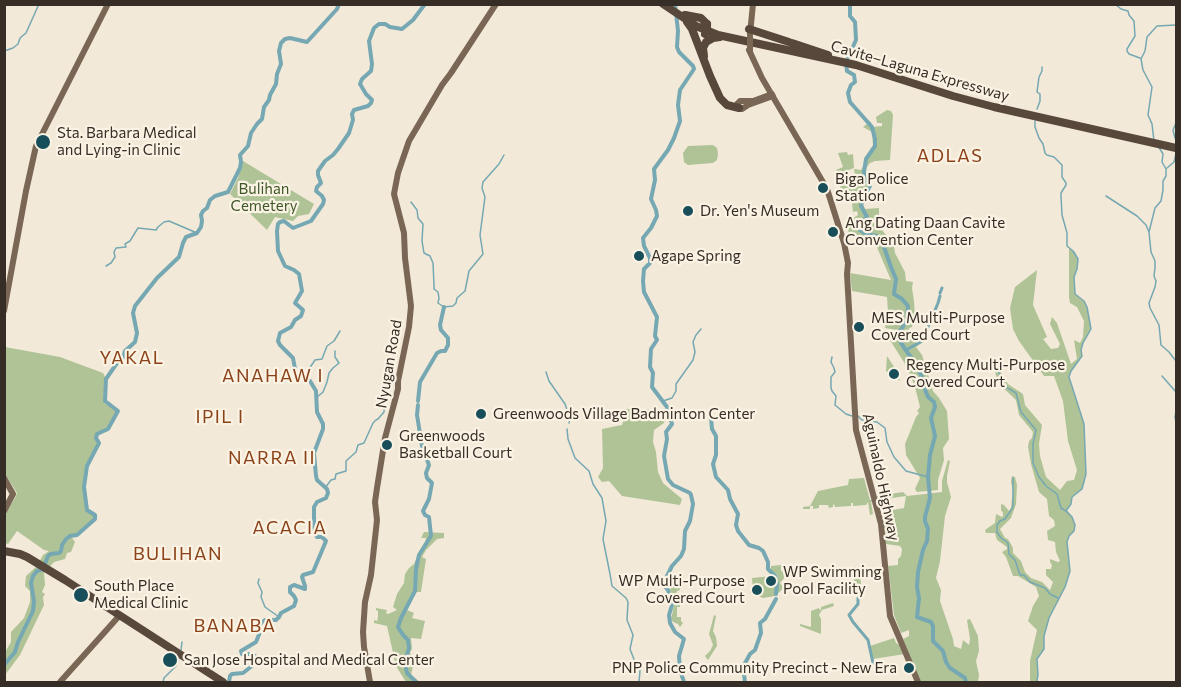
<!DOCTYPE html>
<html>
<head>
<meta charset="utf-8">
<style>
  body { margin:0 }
  #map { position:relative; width:1181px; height:687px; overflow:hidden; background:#f3e9d8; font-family:Commissioner,sans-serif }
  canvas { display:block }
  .frame { position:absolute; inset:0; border:6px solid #362d26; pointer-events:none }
</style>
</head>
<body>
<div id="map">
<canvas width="1181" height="687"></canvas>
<div class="frame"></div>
</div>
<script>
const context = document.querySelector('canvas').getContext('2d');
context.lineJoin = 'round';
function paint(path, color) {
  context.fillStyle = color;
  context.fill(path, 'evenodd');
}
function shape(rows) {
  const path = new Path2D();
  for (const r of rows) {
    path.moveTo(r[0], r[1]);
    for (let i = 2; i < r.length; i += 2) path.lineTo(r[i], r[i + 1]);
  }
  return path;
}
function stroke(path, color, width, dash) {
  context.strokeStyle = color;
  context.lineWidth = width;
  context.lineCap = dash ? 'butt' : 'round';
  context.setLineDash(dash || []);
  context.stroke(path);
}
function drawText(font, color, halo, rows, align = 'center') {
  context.font = font + ' Commissioner,sans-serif';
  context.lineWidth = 4.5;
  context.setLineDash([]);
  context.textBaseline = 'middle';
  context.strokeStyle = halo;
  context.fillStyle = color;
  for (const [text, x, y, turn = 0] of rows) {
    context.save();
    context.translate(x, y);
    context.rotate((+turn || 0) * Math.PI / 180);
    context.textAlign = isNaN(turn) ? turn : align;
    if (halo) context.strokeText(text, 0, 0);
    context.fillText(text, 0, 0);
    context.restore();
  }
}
paint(shape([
  [887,110,891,111,893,115,890,160,875,161,870,163,866,168,865,174,871,181,871,185,863,200,863,204,865,209,879,208,879,221,881,229,887,236,899,236,894,246,895,253,905,272,906,281,913,282,912,288,914,301,915,318,912,327,909,328,908,333,909,338,922,340,923,334,935,310,940,296,938,307,925,336,923,342,916,347,922,355,933,391,939,398,947,411,949,439,943,448,944,460,938,480,938,490,917,492,915,489,920,478,906,455,905,444,916,417,919,413,917,411,920,407,915,387,907,367,888,337,898,339,897,330,885,328,888,313,887,297,852,291,850,273,891,280,873,238,849,234,847,222,858,215,857,211,853,212,852,203,850,203,847,193,843,194,836,176,838,175,836,170,843,167,838,153,847,152,848,155,853,154,854,168,846,171,850,183,856,181,854,169,861,170,865,163,864,160,873,146,872,132,863,127,870,121,873,127,882,126,882,123,877,123,876,117],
  [713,145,717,148,718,154,717,160,713,163,688,165,684,162,683,153,688,146],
  [243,161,314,204,309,214,298,216,293,221,275,217,267,230,230,194,238,178],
  [1069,248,1075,252,1078,259,1077,269,1074,277,1075,294,1084,301,1087,307,1091,329,1083,343,1081,350,1082,356,1071,371,1069,377,1084,424,1086,474,1082,489,1072,497,1071,504,1067,510,1072,517,1075,525,1074,531,1069,536,1067,542,1070,571,1065,587,1049,618,1044,636,1044,649,1037,659,1038,675,1037,680,1038,682,1030,682,1030,661,1037,630,1028,621,1033,606,1039,596,1036,587,1018,576,1013,576,1006,557,1002,552,1007,549,1007,547,997,540,995,533,986,533,985,530,995,523,996,514,1002,517,1003,516,1003,513,1001,510,1001,504,1004,505,1009,511,1011,508,1013,490,1011,482,1012,476,1015,477,1017,485,1016,504,1011,518,1000,529,1005,538,1008,539,1013,548,1013,553,1021,561,1025,572,1031,578,1042,582,1050,590,1053,582,1046,575,1046,569,1051,569,1052,565,1050,562,1050,559,1058,562,1060,561,1056,552,1055,542,1048,540,1047,531,1055,526,1054,520,1049,516,1047,499,1039,492,1031,464,1028,447,1029,441,1032,438,1033,432,1019,415,1016,400,999,384,995,372,997,369,1001,371,1002,376,1008,384,1023,394,1025,405,1042,425,1039,444,1040,456,1046,477,1060,490,1067,481,1074,480,1077,470,1068,441,1063,401,1054,376,1044,376,1019,341,1013,329,1010,308,1015,287,1037,270,1033,305,1047,337,1043,339,1051,349,1058,348,1060,344,1050,324,1052,317,1057,323,1071,364,1077,359,1074,340,1080,343,1083,337,1084,321,1077,307,1070,303,1069,297],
  [5,347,60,357,103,373,105,377,104,403,117,411,108,428,97,433,95,438,98,444,86,466,84,486,87,510,94,515,95,519,83,530,76,534,70,535,75,542,71,552,67,553,65,559,54,562,44,573,45,585,42,592,45,594,43,597,44,605,20,655,5,675,5,652,11,642,11,632,24,618,30,602,30,591,25,586,26,576,37,566,43,555,49,551,44,550,17,531,8,544,5,543,5,528,6,524,5,522,5,514,15,498,17,493,5,474],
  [887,356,898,373,900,381,886,371],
  [624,409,664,410,666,412,664,423,654,430,653,442,656,452,658,472,663,483,682,499,680,505,622,496,609,481,602,482,598,477,603,468,602,429,622,425,624,419],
  [948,460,950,461,947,476,947,482,951,497,945,516,940,561,936,578,941,590,940,601,953,639,954,646,961,649,963,640,969,645,970,639,967,620,970,619,978,636,979,651,976,661,979,675,978,682,921,682,903,639,909,636,909,630,901,633,894,615,888,566,898,565,898,559,901,556,902,549,900,546,886,544,882,512,904,508,906,496,878,500,877,496,903,492,907,496,942,492,942,481],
  [864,478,870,500,874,499,874,501,871,502,873,514,870,515,868,502,866,505,853,506,853,503,851,503,851,506,835,507,834,504,833,505,833,507,829,508,828,505,819,505,819,508,813,509,813,506,810,506,810,509,803,509,803,507,810,506,818,491,848,485,849,479],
  [424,532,444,533,444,538,437,539,426,550,422,557,426,559,421,592,416,592,407,610,414,613,412,618,425,621,421,639,411,638,412,649,410,652,412,661,421,661,421,663,413,666,411,675,420,682,406,682,396,666,387,626,374,623,374,620,377,621,378,617,378,611,376,610,376,608,387,610,386,613,388,614,397,610,393,607,397,594,404,583,405,574,409,568,414,564,420,550,425,542,426,538,421,538],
  [781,565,781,571,784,571,785,577,780,583,784,588,777,594,778,584,777,575,771,571,771,566],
  [852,567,856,567,859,569,862,591,856,594,853,572,855,572,855,570,852,570,855,569],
  [773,576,776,585,775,596,763,598,750,593,750,591,753,591,752,578],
  [678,582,679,582,680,590,677,591,677,593,680,594,680,602,677,602,677,604,680,604,680,607,677,607,677,617,681,617,681,621,683,623,680,627,678,624,673,622,671,619,674,606,670,589,673,585,676,584],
  [833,603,834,606,822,610,819,615,821,619,821,634,800,626,800,624,811,627,811,611,819,608,820,610,821,610,821,607],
  [714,615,716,616,713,631,716,637,717,646,708,660,705,656,710,651,713,645,709,634],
  [894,638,896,643,901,646,905,654,873,659,870,646]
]), '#afc397');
stroke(shape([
  [1115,4,1121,9,1128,11,1129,15,1134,21,1135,36,1127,49,1127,51,1129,54,1140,58],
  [4,51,13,48,18,44,20,38,26,33,39,4],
  [1037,109,1040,101,1040,94,1037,92,1039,77,1042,71,1042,67],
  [1035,121,1035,127,1039,138,1043,144,1045,153,1047,155,1054,157,1062,165,1062,177,1066,183,1066,185,1061,193,1061,196,1062,215,1067,233,1067,246,1073,251,1078,259,1077,269,1074,277,1075,294,1084,301,1087,307,1091,329,1083,343,1081,350,1082,356,1071,371,1069,377,1084,424,1086,474,1082,489,1072,497,1071,504,1066,511,1072,517,1075,525,1074,531,1069,536,1067,542,1070,571,1065,587,1049,618,1044,636,1044,649,1037,659,1038,675,1037,680,1038,682],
  [1175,138,1173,130,1176,123],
  [1154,141,1152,124,1148,115,1152,87,1143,70,1141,59,1145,51,1147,37,1157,26,1176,25],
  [1167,168,1174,162,1176,154],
  [1106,196,1137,216,1146,225,1149,232,1151,252,1155,261,1155,268,1154,276,1156,281,1155,287,1149,303,1150,308,1159,325,1161,345,1169,352,1176,361],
  [411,202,417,210,418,218,423,224,422,241,424,253,430,256,433,263,434,285,434,289,438,292,439,298,438,303,444,307,453,306,456,303,457,298,465,291,469,271,483,254,480,235,485,197,482,188,483,182,499,164,504,155],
  [1149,232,1155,208,1161,201,1163,190,1163,181,1166,176,1166,169,1162,162,1163,154,1160,149,1158,147],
  [106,266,111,263,115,257,114,252,116,248,126,247,125,244,130,241,138,228,156,230,158,227,164,222,169,221,197,233],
  [832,357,831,362,834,368,835,372,831,377,831,388,832,391,836,396,835,405,846,414,852,416],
  [998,371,1006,387,1016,393,1021,412,1036,430,1033,444,1033,463,1039,477,1046,486,1057,494,1061,508,1066,511],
  [546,372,549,381,565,404,570,418,569,423],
  [1162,376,1176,392],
  [303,378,315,360,322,359,327,346,334,341,340,331],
  [316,398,323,392,327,382,329,373,333,368,339,363,335,357,335,351],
  [663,401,672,398,676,391,676,384,693,360,695,352,693,342,696,335,701,329],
  [711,410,711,416],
  [1176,411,1175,417,1176,422],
  [858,416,862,420,877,422,885,428,887,442,894,457,906,471,928,477],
  [567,429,568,439,575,458,589,471,593,484,602,498,606,521,603,539,610,574,612,586,626,598,628,602,627,620,633,635,630,649,635,662,638,665,640,671,639,682],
  [1013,478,1013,507,1005,519,1000,521,997,525,997,532,1001,538,1008,543,1009,554,1015,560,1020,575,1024,575,1030,582,1045,588,1050,594,1058,598],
  [325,488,331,480,335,479,336,474,346,471,346,461,356,452,358,445,364,443,373,423,376,420,378,419,384,412,385,394,390,383],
  [259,579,258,583,262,592,261,597,265,607,279,617],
  [181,650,182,642],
  [163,682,164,678,176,666,179,658]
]), '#75a8b2', 1.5);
stroke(shape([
  [940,293,942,288],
  [906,350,922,341,938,303,940,296],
  [858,598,858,604,849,615,853,622,868,640,873,663,877,665,881,673]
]), '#75a8b2', 3);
stroke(shape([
  [675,4,678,31,677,47,679,52,693,66,694,69,680,90,678,105,680,121,674,138,668,150,654,169,655,180,651,199,656,210,657,216,651,228,643,238,644,246,650,258,650,263,644,269,643,281,644,292,657,317,655,336,657,340,651,349,650,367,653,373,652,387,667,407,672,424,666,432,667,439,664,456,668,479,673,485,690,493,691,495,693,504,690,521,685,531,684,549,681,556,672,566,663,584,668,590,672,605,669,615,670,623,675,632,684,639,679,656,680,670,684,682],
  [850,4,850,16,855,22,856,40,846,62,847,71,854,75,855,82,851,85,848,93,850,102,872,127,875,139,875,146,866,159,864,172,864,177,870,186,863,198,861,206,867,217,860,224,860,230,866,234,877,236,884,247,891,267,896,279,894,294,902,299,908,306,907,320,900,331,899,336,901,343,912,359,914,366,919,371,922,377,922,382,928,397,934,402,935,407,931,418,935,436,930,455,928,477,930,498,925,517,925,521,928,529,927,541,923,550,918,572,917,587,919,598,917,617,931,622,933,626,933,641,943,651,946,662,950,668,965,678,966,682],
  [418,401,420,382,437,353,441,351,445,351,448,345,448,338,441,330,440,325,444,307],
  [711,417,712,429,716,436,716,455,713,464,716,477,728,490,730,499,738,514,736,525,738,531,749,545,759,548,763,551,768,562,768,569,775,576,777,584,776,594],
  [4,665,15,652,18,642,33,611,34,601,31,583,33,576,37,571,43,569,48,556,51,554,59,553,61,551,62,545,66,539,70,536,77,535,95,519,95,515,87,510,84,487,87,466,99,443,96,438,97,434,108,429,118,411,105,401,106,379,117,363,123,358,125,351,135,342,137,333,133,313,135,306,157,278,179,257,183,243,186,237,197,233,201,227,202,221,201,215,203,211,207,208,210,200,215,196,228,192,240,168,241,162,240,155,248,146,251,133,257,124,262,119,264,107,269,100,270,95,276,84,277,74,281,64,279,51,281,43,285,39,290,38,307,42,337,9,339,4],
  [229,682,230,676,232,674,243,673,252,666,255,658,255,656,252,654,242,654,241,651,256,642,260,632,259,626,260,624,265,620,276,620,279,617,281,613,294,606,296,600,294,596,290,592,290,587,294,585,305,589,305,586,302,577,303,575,313,572,326,541,322,537,317,537,314,529,314,507,317,502,326,498,328,493,327,489,317,480,316,476,314,453,323,429,323,424,317,412,316,391,310,381,296,374,293,358,280,345,278,341,280,333,291,327,295,320,301,316,303,310,295,303,302,291,299,274,294,270,285,266,278,251,277,231,278,224,280,222,284,221,293,228,311,221,323,204,324,200,322,196,316,191,317,187,321,183,318,175,318,171,325,161,333,155,338,149,349,133,353,120,352,114,354,110,368,106,371,103,372,100,366,94,360,84,362,79,371,71,372,64,369,41,374,28,379,24,385,24,390,27,402,29,413,20,425,4],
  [416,682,407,673,406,668,406,659,409,648,408,640,403,635,398,627,401,618,415,591,416,569,419,555,431,536,429,517,425,515,423,511,429,499,432,483,427,478,426,473,429,465,422,446,417,415,418,405],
  [745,682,743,667,750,654,755,650,761,633,760,623,765,619,776,599]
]), '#75a8b2', 4);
stroke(shape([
  [750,34,753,4],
  [749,50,762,78,827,189,844,243,848,263,847,274,856,430,881,524,890,616,918,682],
  [772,94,753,101,740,101,737,104,737,106,742,109,748,105,773,96],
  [4,311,26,191,36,146,108,4],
  [4,478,13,494,4,511],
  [60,682,120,615],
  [370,682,364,647,363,632,365,602,371,575,377,520,375,502,377,488,385,438,398,389,398,381,409,327,411,306,405,258,404,233,394,194,398,173,409,141,442,85,451,73,496,4]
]), '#796655', 6);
stroke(shape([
  [663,4,696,26,718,35,856,65,953,96,994,107,1176,148],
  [685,15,701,18,707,24],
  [687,22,692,29,710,76,720,98,727,105,739,108],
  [749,29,789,42],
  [792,43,828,55],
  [704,56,703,48,706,42,713,38,720,37],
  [4,551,20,554,27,557,65,580,223,682]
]), '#58483c', 8);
stroke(shape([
  [750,37,750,51]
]), '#796655', 6);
stroke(shape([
  [705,34,707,29,707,24]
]), '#58483c', 8);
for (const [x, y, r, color] of [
  [43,142,8,"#184e5a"],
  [823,188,6,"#184e5a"],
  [688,211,6,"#184e5a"],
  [833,232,6,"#184e5a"],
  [639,256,6,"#184e5a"],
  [859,327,6,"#184e5a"],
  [894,374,6,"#184e5a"],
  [481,414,6,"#184e5a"],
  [387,445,6,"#184e5a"],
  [771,581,6,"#184e5a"],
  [757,590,6,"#184e5a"],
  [81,595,8,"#184e5a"],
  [170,660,8,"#184e5a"],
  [909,668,6,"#184e5a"]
]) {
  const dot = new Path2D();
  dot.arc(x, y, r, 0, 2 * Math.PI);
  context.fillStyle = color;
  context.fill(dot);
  stroke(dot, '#faf3e4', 2);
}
drawText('15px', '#362d26', '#faf3e4', [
  ["Cavite–Laguna Expressway",920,71,16],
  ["Nyugan Road",389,364,-80],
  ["Aguinaldo Highway",881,477,78]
]);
drawText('15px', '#362d26', '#faf3e4', [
  ["Sta. Barbara Medical",57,133],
  ["and Lying-in Clinic",57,150],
  ["Biga Police",835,179],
  ["Station",835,196],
  ["Dr. Yen's Museum",700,211],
  ["Ang Dating Daan Cavite",845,223],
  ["Convention Center",845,240],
  ["Agape Spring",651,256],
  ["MES Multi-Purpose",871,318],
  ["Covered Court",871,335],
  ["Regency Multi-Purpose",906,365],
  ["Covered Court",906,382],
  ["Greenwoods Village Badminton Center",493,414],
  ["Greenwoods",399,436],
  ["Basketball Court",399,453],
  ["WP Swimming",783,572],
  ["Pool Facility",783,589],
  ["WP Multi-Purpose",745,581,"right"],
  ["Covered Court",745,598,"right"],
  ["South Place",94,586],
  ["Medical Clinic",94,603],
  ["San Jose Hospital and Medical Center",184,660],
  ["PNP Police Community Precinct - New Era",897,668,"right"]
], 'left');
drawText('15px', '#3f5628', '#faf3e4', [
  ["Bulihan",264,189],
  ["Cemetery",264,206]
]);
context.letterSpacing = '1.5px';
drawText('18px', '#8b4219', '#faf3e4', [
  ["ADLAS",950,156],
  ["YAKAL",132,358],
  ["ANAHAW I",273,376],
  ["IPIL I",220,417],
  ["NARRA II",272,458],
  ["ACACIA",290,528],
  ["BULIHAN",178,554],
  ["BANABA",235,626]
]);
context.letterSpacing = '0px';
</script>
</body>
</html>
